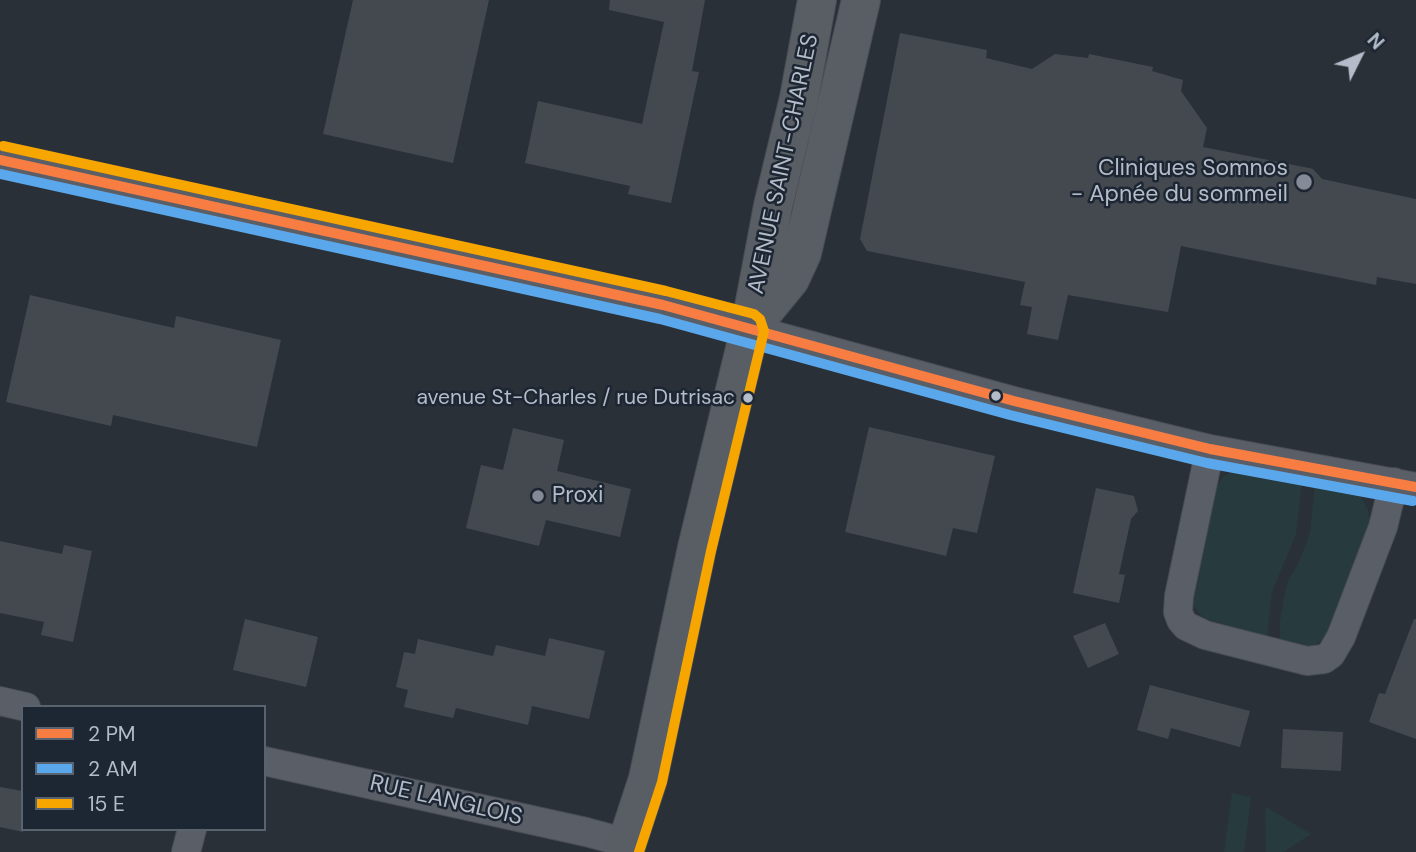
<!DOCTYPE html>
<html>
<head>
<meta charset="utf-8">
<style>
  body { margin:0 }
  #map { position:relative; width:1416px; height:852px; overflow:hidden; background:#2a3038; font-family:"DM Sans",sans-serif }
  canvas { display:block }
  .legend { position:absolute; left:21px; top:705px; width:245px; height:126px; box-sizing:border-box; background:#1d2633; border:2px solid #59626f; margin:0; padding:9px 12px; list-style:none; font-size:21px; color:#b4bcc9 }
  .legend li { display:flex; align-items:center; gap:14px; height:35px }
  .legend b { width:35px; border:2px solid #59626f }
  .north { position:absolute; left:1325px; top:21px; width:70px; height:70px; -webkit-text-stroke:5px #1d2633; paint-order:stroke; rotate:47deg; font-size:19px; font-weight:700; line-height:28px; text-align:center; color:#b4bcc9 }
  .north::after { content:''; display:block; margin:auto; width:24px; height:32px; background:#b4bcc9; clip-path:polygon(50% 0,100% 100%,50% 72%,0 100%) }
</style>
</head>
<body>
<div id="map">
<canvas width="1416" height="852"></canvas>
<ul class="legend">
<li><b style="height:9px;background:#f77d43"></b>2 PM</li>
<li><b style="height:9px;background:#5aa8eb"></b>2 AM</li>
<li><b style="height:9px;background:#f7a600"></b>15 E</li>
</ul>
<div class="north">N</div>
</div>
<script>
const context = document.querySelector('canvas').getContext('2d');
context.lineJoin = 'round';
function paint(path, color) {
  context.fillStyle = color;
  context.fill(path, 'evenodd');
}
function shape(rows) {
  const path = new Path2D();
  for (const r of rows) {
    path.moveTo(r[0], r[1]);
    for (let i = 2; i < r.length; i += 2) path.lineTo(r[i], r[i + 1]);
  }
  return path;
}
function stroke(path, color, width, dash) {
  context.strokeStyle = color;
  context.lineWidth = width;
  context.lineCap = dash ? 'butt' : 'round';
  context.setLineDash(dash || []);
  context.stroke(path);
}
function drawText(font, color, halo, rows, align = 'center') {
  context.font = font + ' "DM Sans",sans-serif';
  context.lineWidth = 5;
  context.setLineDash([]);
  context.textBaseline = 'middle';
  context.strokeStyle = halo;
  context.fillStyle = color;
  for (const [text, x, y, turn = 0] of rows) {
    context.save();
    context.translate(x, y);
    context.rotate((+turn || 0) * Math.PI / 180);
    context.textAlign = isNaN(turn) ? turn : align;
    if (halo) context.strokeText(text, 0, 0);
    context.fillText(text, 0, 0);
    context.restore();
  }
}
paint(shape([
  [1247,471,1302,481,1296,534,1272,592,1267,637,1203,618,1193,605,1193,596,1214,490,1223,477,1231,473],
  [1315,483,1351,491,1360,496,1368,510,1370,521,1369,529,1329,633,1316,645,1308,647,1280,640,1280,620,1287,583,1299,562,1310,533],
  [1232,793,1251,797,1244,852,1224,852],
  [1265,806,1311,834,1284,852,1266,852]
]), '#273a3e');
paint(shape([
  [353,0,489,0,453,163,323,134],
  [610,0,705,0,692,71,699,72,671,203,628,194,630,186,525,163,538,101,642,124,664,22,609,10],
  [900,33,987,50,986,58,1032,69,1055,54,1088,58,1089,54,1153,67,1152,71,1183,80,1181,91,1207,128,1203,147,1309,168,1313,169,1322,179,1416,199,1416,284,1377,277,1376,285,1181,246,1168,312,1068,295,1058,340,1027,334,1032,307,1020,305,1025,282,867,251,860,239],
  [30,295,174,328,176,316,281,340,257,447,113,415,111,426,6,402],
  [869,427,995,456,977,533,953,528,946,556,845,532],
  [513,428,564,440,557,471,631,489,620,537,546,520,539,546,466,528,481,465,503,470],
  [1096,488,1134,496,1138,511,1131,519,1119,574,1125,575,1119,603,1073,593],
  [0,541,62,554,64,545,92,551,73,642,41,635,44,622,0,613],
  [245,619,318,637,306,687,233,670],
  [1414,619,1416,619,1416,739,1369,722,1379,693,1385,694],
  [1105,623,1119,654,1088,668,1073,636],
  [549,638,605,651,589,719,532,706,528,725,456,708,453,718,404,707,408,690,396,687,404,652,415,654,418,639,493,656,496,645,545,656],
  [1150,685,1250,711,1240,747,1171,728,1168,739,1137,730],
  [1283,729,1343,732,1341,771,1281,768],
  [0,787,23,791,23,832,0,827]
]), '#444950');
const street = shape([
  [0,160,663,305,1014,401,1210,449,1416,487],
  [1210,449,1179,596,1178,612,1181,620,1186,626,1205,635,1307,661,1324,659,1331,654,1341,637,1383,527,1394,482],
  [0,701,26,707],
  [264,761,586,832,627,843],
  [186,852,192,829]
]);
const secondary = shape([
  [754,323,790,279,802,253,861,0],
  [624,852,648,779,697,548,750,328,773,206,799,98,817,0]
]);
stroke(street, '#484c53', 30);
stroke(secondary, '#484c53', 40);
stroke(street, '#5a5e66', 28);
stroke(secondary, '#595d64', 38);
stroke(shape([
  [0,160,663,305,1014,401,1210,449,1416,487]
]), '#f77d43', 10);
stroke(shape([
  [0,174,660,319,1010,415,1207,463,1413,501]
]), '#5aa8eb', 10);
stroke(shape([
  [3,146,666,291,754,314,760,319,764,331,711,551,662,782,639,852]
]), '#f7a600', 10);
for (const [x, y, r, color] of [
  [1304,182,9,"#848b96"],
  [996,396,6,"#b4bcc9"],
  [748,398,6,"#b4bcc9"],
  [538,496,7,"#848b96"]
]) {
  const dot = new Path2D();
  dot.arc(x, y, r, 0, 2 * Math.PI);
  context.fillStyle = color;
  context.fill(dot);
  stroke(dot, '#1d2633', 2.5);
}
drawText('21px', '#b4bcc9', '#1d2633', [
  ["avenue St-Charles / rue Dutrisac",735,398]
], 'right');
drawText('23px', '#b4bcc9', '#1d2633', [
  ["AVENUE SAINT-CHARLES",784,164,-78],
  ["RUE LANGLOIS",446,801,13]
]);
drawText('23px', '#b4bcc9', '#1d2633', [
  ["Cliniques Somnos",1288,169],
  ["- Apnée du sommeil",1288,195],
  ["Proxi",552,496,"left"]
], 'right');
</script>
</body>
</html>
